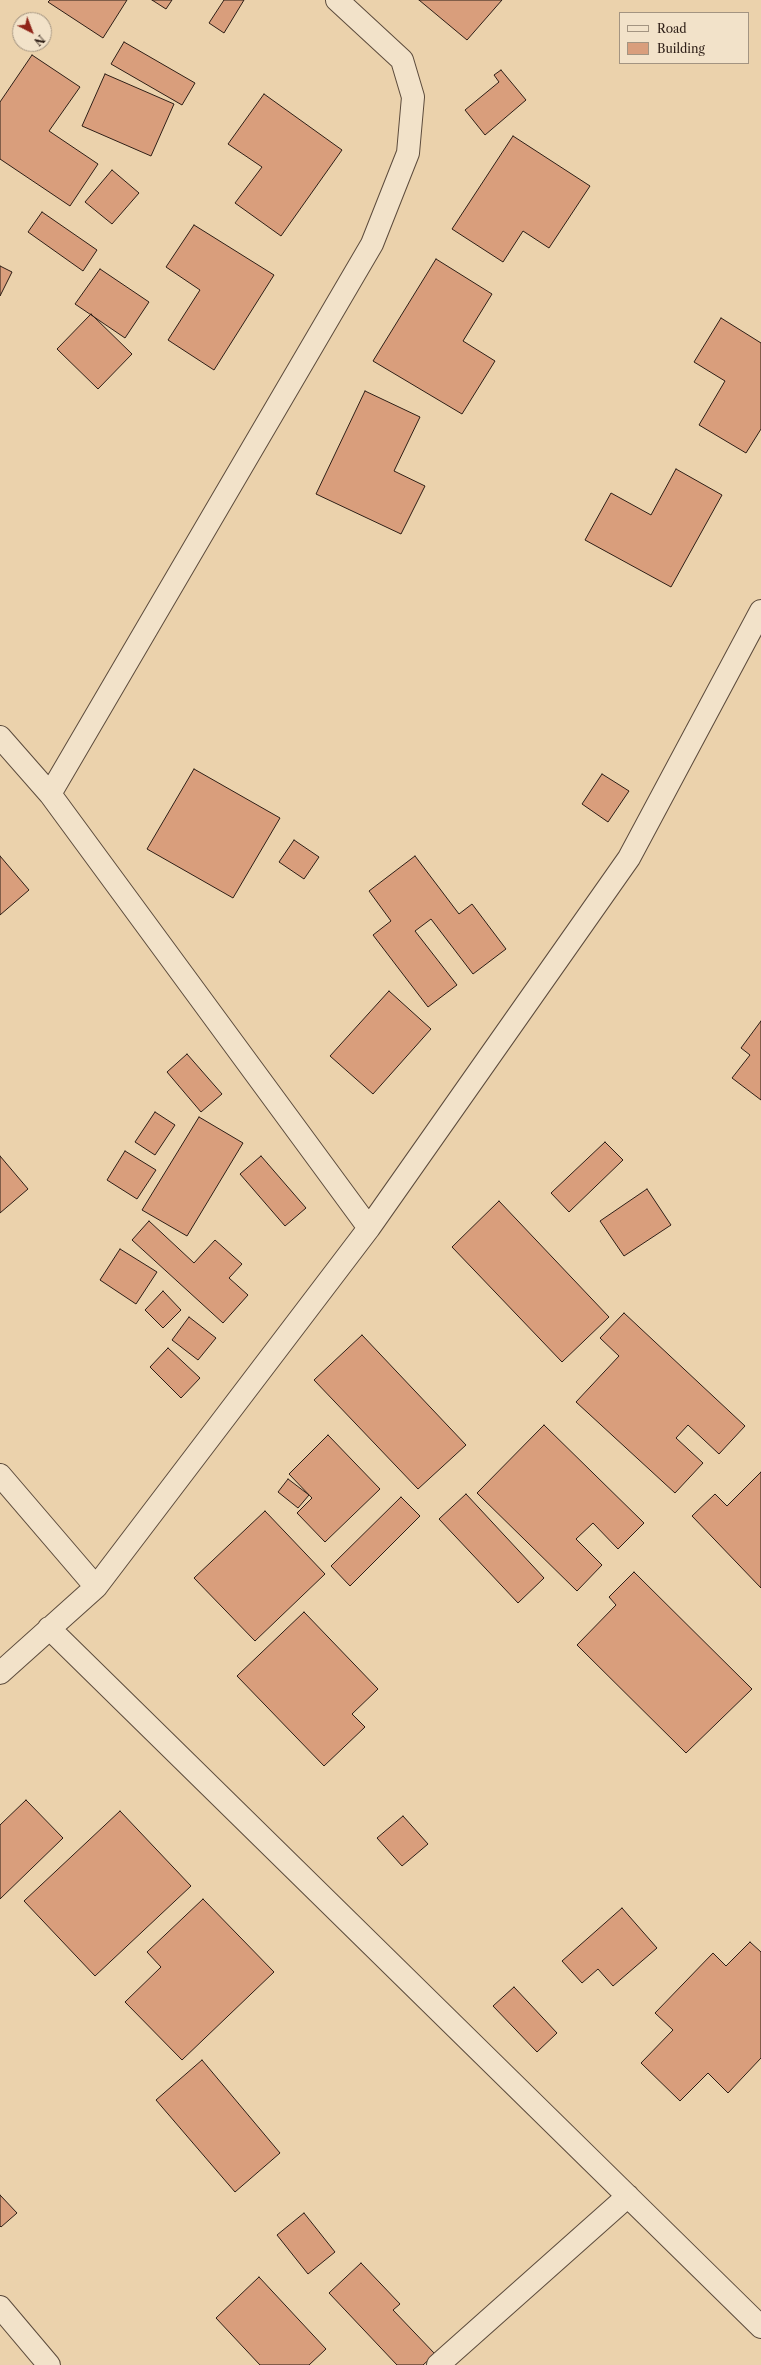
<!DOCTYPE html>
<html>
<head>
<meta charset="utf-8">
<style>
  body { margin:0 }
  #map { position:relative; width:761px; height:2365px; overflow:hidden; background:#ebd2ac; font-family:"Libre Caslon Text",serif }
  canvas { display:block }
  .legend { position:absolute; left:619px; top:12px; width:130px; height:52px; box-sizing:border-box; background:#f2e2c9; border:1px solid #a39481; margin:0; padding:5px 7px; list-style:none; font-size:12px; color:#2d1e16 }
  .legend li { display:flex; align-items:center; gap:8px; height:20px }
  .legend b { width:20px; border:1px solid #a39481 }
  .north { position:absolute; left:12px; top:12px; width:40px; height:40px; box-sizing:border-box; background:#f2e2c9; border:1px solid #a39481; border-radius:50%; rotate:138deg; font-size:11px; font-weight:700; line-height:16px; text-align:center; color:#2d1e16 }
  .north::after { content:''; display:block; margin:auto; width:14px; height:18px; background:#8f2418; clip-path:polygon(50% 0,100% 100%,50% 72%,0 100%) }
</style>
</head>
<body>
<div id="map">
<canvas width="761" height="2365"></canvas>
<ul class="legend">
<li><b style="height:5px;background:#f2e2c9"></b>Road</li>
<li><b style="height:11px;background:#d99e7c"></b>Building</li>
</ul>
<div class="north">N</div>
</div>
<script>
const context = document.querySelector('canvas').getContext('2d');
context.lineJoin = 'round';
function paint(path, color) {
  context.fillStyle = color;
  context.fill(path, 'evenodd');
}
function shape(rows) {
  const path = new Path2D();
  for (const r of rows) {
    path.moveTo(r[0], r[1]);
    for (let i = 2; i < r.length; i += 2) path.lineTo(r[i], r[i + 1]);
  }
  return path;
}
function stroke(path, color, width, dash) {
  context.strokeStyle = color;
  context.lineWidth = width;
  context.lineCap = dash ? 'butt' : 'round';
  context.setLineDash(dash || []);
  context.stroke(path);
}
const building = shape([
  [50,0,127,0,103,38,48,2,50,0],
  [152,0,172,0,166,9,152,0],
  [224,0,244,0,224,33,209,23,224,0],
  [419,0,502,0,467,40,419,0],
  [124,42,195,83,182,105,111,64,124,42],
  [32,55,80,87,49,131,98,164,70,206,0,159,0,102,32,55],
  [501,70,526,100,485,135,465,110,499,82,494,75,501,70],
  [105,74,174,104,151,156,82,126,105,74],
  [264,94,342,150,281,236,235,203,262,167,228,144,264,94],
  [513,136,590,186,549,248,523,231,503,262,452,229,513,136],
  [112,170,139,193,112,224,85,202,112,170],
  [42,212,97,250,83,271,28,232,42,212],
  [194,225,274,275,214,370,168,340,200,290,166,267,194,225],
  [436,259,492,294,463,341,495,361,462,414,373,361,436,259],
  [0,266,12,272,0,296,0,266],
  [100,269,149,302,125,338,75,304,100,269],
  [91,314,132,354,98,389,57,349,91,314],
  [721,318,761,343,761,429,746,453,699,425,725,381,694,362,721,318],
  [365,391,420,417,394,471,425,486,401,534,316,494,365,391],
  [676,469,722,495,671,587,585,540,611,493,651,515,676,469],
  [194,769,280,818,233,898,147,849,194,769],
  [602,774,629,791,608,822,582,804,602,774],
  [294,840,319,857,304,879,279,862,294,840],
  [0,856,29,890,0,915,0,856],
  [415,856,459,914,472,904,506,949,473,974,431,919,415,931,457,985,428,1007,373,935,391,921,369,891,415,856],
  [389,991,431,1029,373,1094,330,1056,389,991],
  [761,1021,761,1100,732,1078,750,1055,741,1048,761,1021],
  [187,1054,222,1094,201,1112,167,1072,187,1054],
  [155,1112,175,1125,155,1155,135,1142,155,1112],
  [199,1117,243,1143,187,1236,142,1210,199,1117],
  [605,1142,623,1160,569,1212,551,1193,605,1142],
  [125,1151,156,1170,137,1199,107,1180,125,1151],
  [0,1156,28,1189,0,1213,0,1156],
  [261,1156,306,1208,285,1226,240,1174,261,1156],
  [647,1189,671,1225,624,1256,600,1221,647,1189],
  [499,1201,609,1317,562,1362,452,1247,499,1201],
  [149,1221,194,1263,215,1240,242,1264,229,1278,248,1295,223,1323,132,1240,149,1221],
  [120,1249,157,1272,136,1304,100,1280,120,1249],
  [163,1291,181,1310,163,1328,145,1310,163,1291],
  [624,1313,745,1426,719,1454,688,1425,676,1438,703,1463,675,1493,576,1402,619,1356,600,1338,624,1313],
  [189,1317,216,1338,198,1360,172,1340,189,1317],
  [362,1335,466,1445,418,1489,314,1380,362,1335],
  [168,1348,200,1378,181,1398,150,1367,168,1348],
  [544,1425,644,1523,618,1549,593,1523,576,1539,602,1565,577,1591,477,1493,544,1425],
  [328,1435,380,1489,325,1542,297,1513,312,1498,289,1474,328,1435],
  [761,1472,761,1588,692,1516,715,1494,727,1506,761,1472],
  [288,1479,309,1495,298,1508,278,1492,288,1479],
  [466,1494,544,1578,518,1603,439,1519,466,1494],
  [401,1497,420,1516,350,1586,331,1566,401,1497],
  [265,1511,325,1574,255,1641,194,1578,265,1511],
  [634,1572,752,1689,686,1753,577,1645,616,1605,609,1597,634,1572],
  [304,1612,378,1689,352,1714,365,1727,324,1766,237,1676,304,1612],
  [26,1800,63,1838,0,1899,0,1825,26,1800],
  [120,1811,191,1886,95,1976,24,1901,120,1811],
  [403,1816,428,1844,402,1866,377,1838,403,1816],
  [203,1899,274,1972,182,2060,125,2002,161,1967,147,1952,203,1899],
  [622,1908,657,1948,613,1986,598,1969,582,1983,562,1961,622,1908],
  [750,1942,761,1952,761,2058,728,2093,708,2073,680,2101,641,2063,673,2030,655,2013,713,1953,726,1966,750,1942],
  [514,1987,557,2033,537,2052,493,2006,514,1987],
  [202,2060,280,2153,235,2192,156,2100,202,2060],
  [0,2195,17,2213,1,2227,0,2226,0,2195],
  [304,2213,335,2252,308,2274,277,2235,304,2213],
  [361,2263,400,2304,393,2310,435,2354,423,2365,397,2365,329,2293,361,2263],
  [259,2277,326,2349,309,2365,260,2365,216,2318,259,2277]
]);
paint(building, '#d99e7c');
stroke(building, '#2d1e16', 1);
const street = shape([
  [0,737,50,794,369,1228],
  [50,794,372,244,408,153,413,97,402,60,337,0],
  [0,1475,96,1587],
  [49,1628,761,2327],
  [0,1673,96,1587,369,1228,629,858,761,611],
  [0,2307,49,2365],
  [438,2365,628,2196]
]);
stroke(street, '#5c4b3c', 24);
stroke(street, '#f2e2c9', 22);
</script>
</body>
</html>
